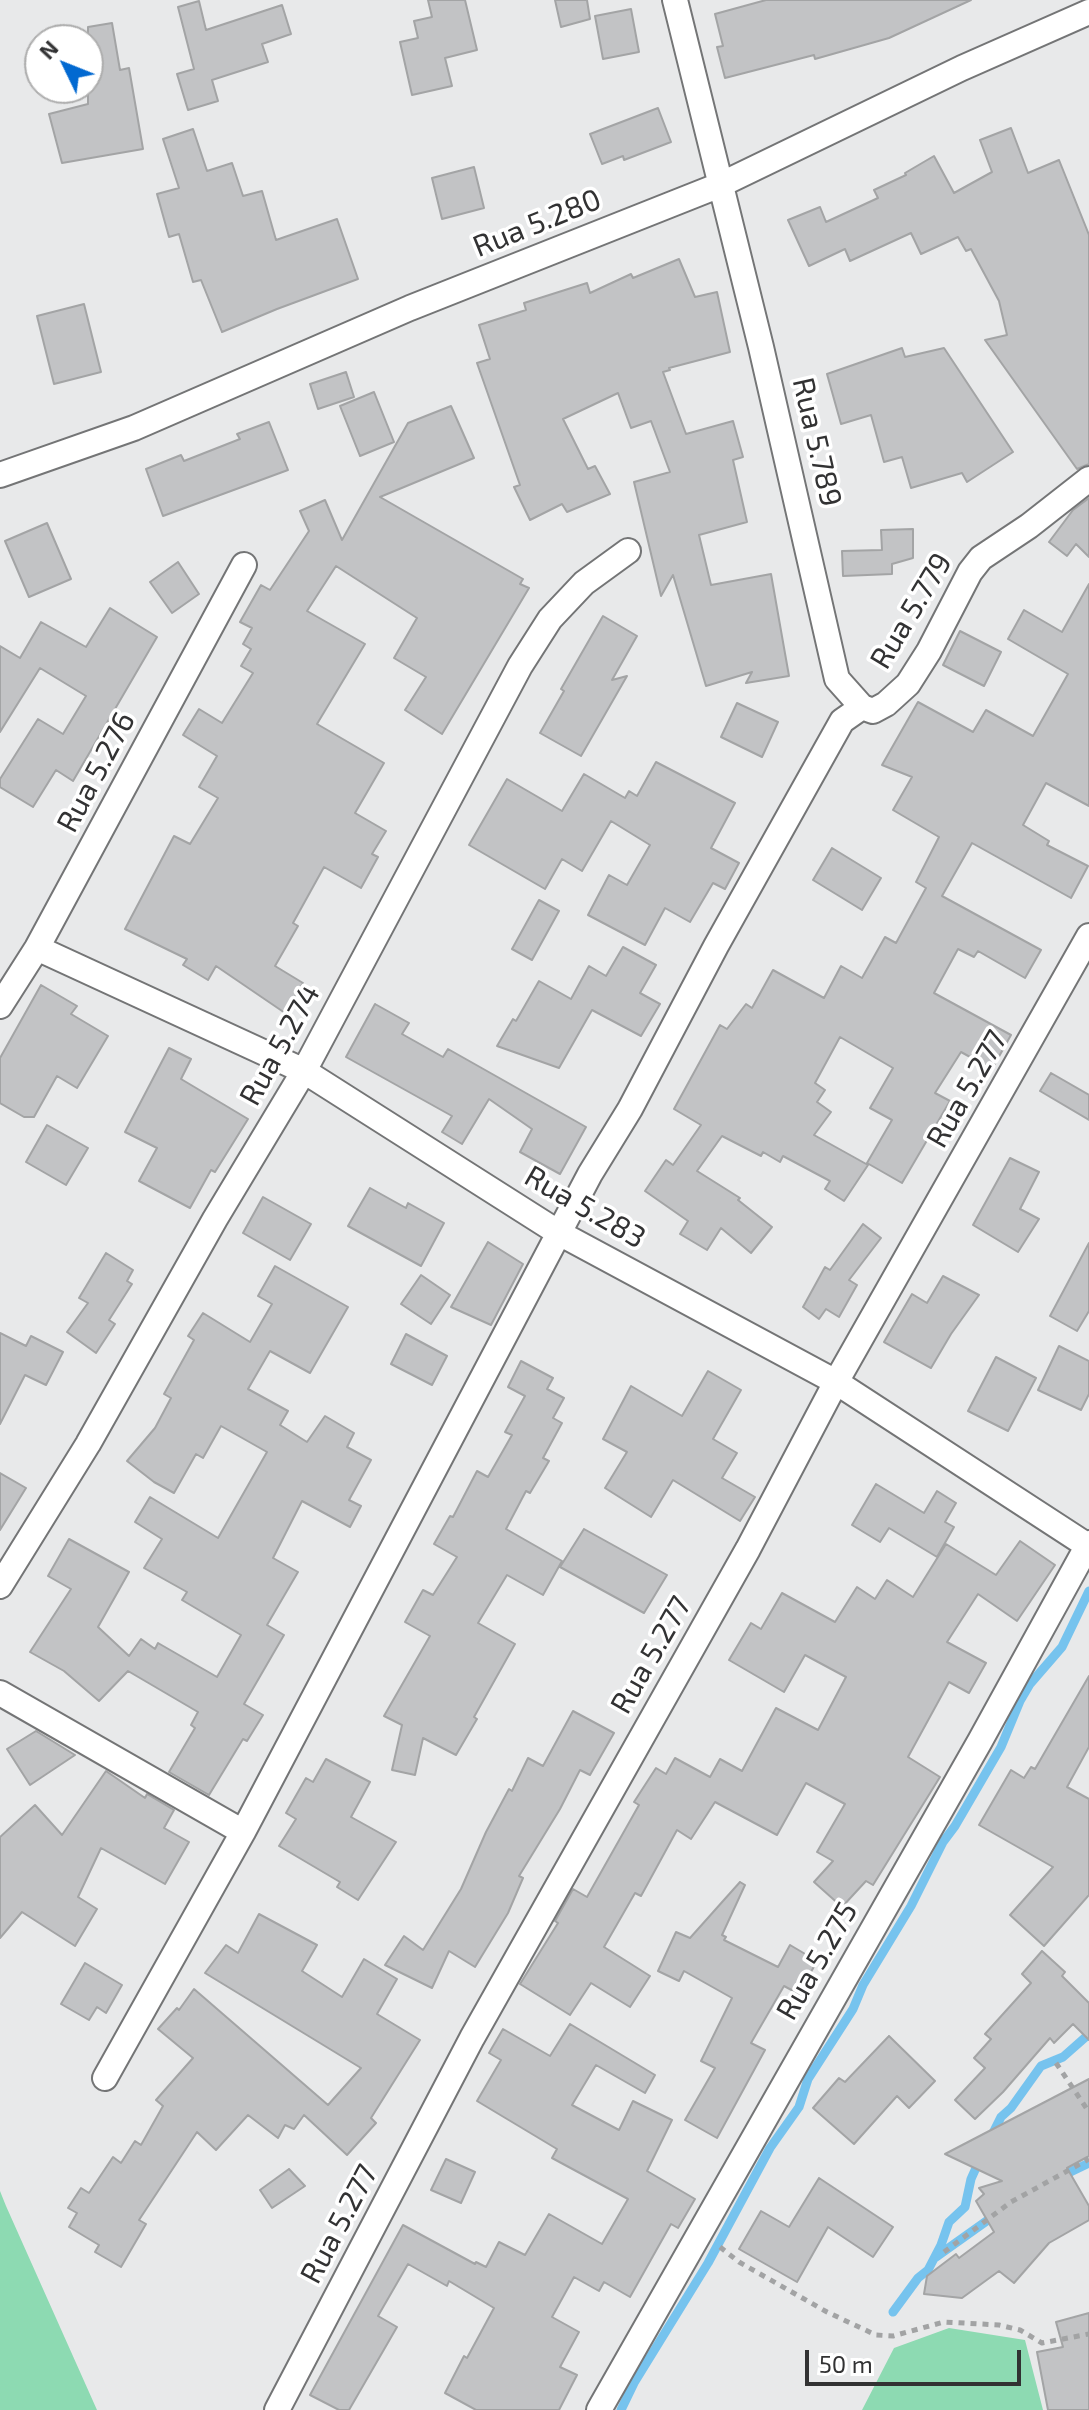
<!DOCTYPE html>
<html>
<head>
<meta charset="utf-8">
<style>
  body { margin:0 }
  #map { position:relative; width:1089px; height:2410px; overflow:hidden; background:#e8e9ea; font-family:"Exo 2",sans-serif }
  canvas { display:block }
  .north { position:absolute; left:24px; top:24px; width:80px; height:80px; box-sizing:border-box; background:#fff; border:2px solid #adadad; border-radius:50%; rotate:313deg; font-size:22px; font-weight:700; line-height:32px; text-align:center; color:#323233 }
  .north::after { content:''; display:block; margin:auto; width:28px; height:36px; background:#0269d1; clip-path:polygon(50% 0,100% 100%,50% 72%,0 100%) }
  .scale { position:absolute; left:805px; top:2350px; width:216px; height:36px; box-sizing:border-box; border:4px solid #323233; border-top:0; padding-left:10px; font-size:24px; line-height:28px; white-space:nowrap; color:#323233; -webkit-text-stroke:6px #fff; paint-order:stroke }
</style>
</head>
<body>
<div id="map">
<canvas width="1089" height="2410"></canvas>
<div class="north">N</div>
<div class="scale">50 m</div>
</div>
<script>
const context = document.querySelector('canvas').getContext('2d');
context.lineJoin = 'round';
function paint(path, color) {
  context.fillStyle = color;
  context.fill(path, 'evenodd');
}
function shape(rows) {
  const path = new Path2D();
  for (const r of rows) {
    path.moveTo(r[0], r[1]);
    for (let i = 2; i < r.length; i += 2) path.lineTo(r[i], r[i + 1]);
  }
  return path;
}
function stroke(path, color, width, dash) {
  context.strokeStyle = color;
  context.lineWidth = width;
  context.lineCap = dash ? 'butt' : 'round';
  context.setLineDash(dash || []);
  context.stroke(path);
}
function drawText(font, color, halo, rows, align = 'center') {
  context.font = font + ' "Exo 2",sans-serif';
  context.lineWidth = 7;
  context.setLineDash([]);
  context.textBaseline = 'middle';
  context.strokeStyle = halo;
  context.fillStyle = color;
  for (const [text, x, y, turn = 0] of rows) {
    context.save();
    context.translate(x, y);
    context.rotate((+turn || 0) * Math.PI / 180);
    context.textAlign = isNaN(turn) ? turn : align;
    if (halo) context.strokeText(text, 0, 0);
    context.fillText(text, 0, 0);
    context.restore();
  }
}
paint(shape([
  [0,2191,6,2206,97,2410,0,2410],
  [949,2328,1025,2340,1043,2410,862,2410,894,2348]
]), '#8ddab2');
stroke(shape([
  [990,2139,1001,2117,1011,2108,1041,2066,1063,2057,1089,2034],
  [1060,2177,1089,2163],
  [936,2257,995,2215],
  [893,2312,918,2278,928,2270,941,2245,949,2222,965,2207,971,2179,980,2159],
  [621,2410,634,2383,708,2263,770,2148,799,2107,808,2079,853,2009,863,1985,911,1906,943,1842,955,1826,1001,1747,1020,1701,1030,1684,1062,1647,1089,1591]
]), '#76c3ee', 9);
const building = shape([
  [428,0,465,0,477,50,445,58,452,86,412,95,400,42,418,38,414,21,432,17,428,0],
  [555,0,587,0,590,19,561,27,555,0],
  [766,0,971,0,889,38,815,59,814,55,725,78,717,47,723,46,715,14,766,0],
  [199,1,206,30,282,5,291,34,262,44,268,62,212,80,218,101,188,110,177,74,194,69,178,7,199,1],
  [631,9,639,52,603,59,595,16,631,9],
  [112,23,120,70,129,68,143,149,62,163,49,114,88,104,88,27,112,23],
  [658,108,671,142,624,160,623,156,602,164,590,134,658,108],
  [1011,128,1028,173,1059,160,1089,235,1089,464,1077,469,985,340,1007,335,999,301,971,249,966,251,958,237,921,254,911,233,850,261,845,249,809,266,788,220,820,207,826,222,878,198,874,190,906,175,905,173,934,156,954,193,992,172,980,140,1011,128],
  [193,129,207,171,232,163,243,196,262,191,276,240,337,219,358,279,277,309,222,332,201,280,193,282,179,234,169,237,157,194,179,188,163,139,193,129],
  [474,167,484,208,442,219,432,178,474,167],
  [679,259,695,297,717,292,730,352,669,368,670,370,663,372,686,434,733,421,743,457,733,460,747,522,699,535,711,585,771,574,789,676,746,683,752,672,706,686,673,575,661,596,634,482,670,472,651,421,631,428,618,393,563,419,588,469,595,466,610,494,567,512,562,504,530,520,514,487,520,485,477,363,490,359,479,325,526,310,524,303,587,283,590,293,631,274,633,278,679,259],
  [84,304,101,372,54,384,37,316,84,304],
  [902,348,905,357,944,348,1013,452,967,482,962,473,911,488,902,457,884,462,871,415,841,424,827,374,902,348],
  [346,372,354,397,318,409,310,384,346,372],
  [374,392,394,442,360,456,340,406,374,392],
  [451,406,474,458,380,497,523,579,520,584,529,588,442,734,405,710,426,677,394,658,417,618,336,566,307,611,365,644,317,724,384,763,355,813,386,831,372,854,378,857,361,888,324,867,293,923,298,926,275,966,303,983,285,1013,216,966,208,980,183,965,187,959,125,929,174,836,190,844,218,798,199,787,217,756,183,735,199,709,222,723,253,673,241,666,251,649,243,644,252,628,240,622,261,585,270,590,309,531,300,511,325,500,342,540,408,423,451,406],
  [269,422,288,470,163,516,146,469,181,455,184,461,240,439,237,434,269,422],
  [1089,498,1089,557,1076,544,1067,556,1049,542,1073,510,1089,498],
  [47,523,71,579,29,597,5,541,47,523],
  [913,529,913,558,892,564,892,574,843,576,842,551,882,550,881,530,913,529],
  [178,562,199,594,172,613,150,582,178,562],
  [1089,584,1089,806,1046,783,1023,825,1049,841,1047,845,1088,866,1071,898,972,843,942,896,1041,950,1025,978,978,951,974,957,958,949,934,993,1011,1035,992,1069,961,1052,935,1093,950,1101,902,1183,867,1163,892,1120,870,1108,893,1068,840,1037,815,1083,825,1090,817,1102,831,1112,814,1135,868,1165,844,1201,825,1189,830,1181,783,1156,780,1162,763,1152,761,1156,722,1136,697,1171,740,1198,738,1200,772,1227,751,1253,721,1228,707,1250,680,1234,688,1221,645,1191,666,1160,673,1165,701,1125,674,1109,720,1025,727,1029,746,1004,752,1008,773,970,824,998,841,966,862,978,885,937,896,943,926,888,916,882,939,837,893,810,912,777,882,765,918,702,973,732,986,710,1033,736,1068,674,1008,639,1024,610,1062,632,1089,584],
  [110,608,157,637,73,781,56,770,33,807,0,787,0,779,38,719,63,734,86,696,40,668,0,732,0,646,20,658,41,622,86,647,110,608],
  [603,616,637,636,612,680,627,676,581,756,540,733,564,691,561,689,603,616],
  [960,631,1001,652,984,686,943,665,960,631],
  [737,703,778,722,762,757,721,737,737,703],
  [656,762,735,803,711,848,739,863,725,889,713,883,690,922,665,908,645,945,588,915,609,875,627,885,650,845,611,821,582,871,562,859,545,889,469,845,507,779,562,811,584,774,625,798,629,791,637,796,656,762],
  [832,848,881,878,862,910,813,880,832,848],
  [539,900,559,911,532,960,512,949,539,900],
  [623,947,656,965,640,993,660,1004,641,1036,592,1010,559,1068,497,1046,513,1019,516,1021,539,981,571,999,589,966,606,976,623,947],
  [41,985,77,1006,71,1014,108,1036,77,1088,57,1076,34,1117,24,1117,0,1103,0,1058,41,985],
  [375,1004,409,1023,402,1034,443,1057,448,1049,586,1127,560,1174,520,1152,532,1129,489,1099,462,1144,442,1132,452,1116,346,1057,375,1004],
  [169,1048,191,1059,181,1079,248,1119,215,1172,211,1170,190,1208,139,1181,157,1148,125,1132,169,1048],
  [1051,1073,1089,1095,1089,1120,1040,1091,1051,1073],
  [47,1125,88,1148,66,1185,26,1162,47,1125],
  [1010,1158,1039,1172,1020,1209,1039,1219,1018,1252,973,1225,1010,1158],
  [370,1188,406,1208,408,1203,444,1223,421,1266,348,1226,370,1188],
  [263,1197,311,1224,290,1260,243,1233,263,1197],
  [863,1224,881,1238,849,1280,857,1285,839,1317,826,1309,819,1319,803,1307,825,1267,830,1270,863,1224],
  [488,1242,523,1264,491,1325,451,1307,488,1242],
  [1089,1243,1089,1311,1077,1331,1050,1316,1089,1243],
  [106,1253,133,1270,127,1281,132,1284,109,1320,115,1324,96,1353,67,1332,88,1303,79,1298,106,1253],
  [275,1266,348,1307,310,1373,270,1351,248,1389,288,1411,280,1425,307,1442,325,1416,354,1433,347,1447,371,1460,349,1500,361,1506,350,1527,302,1501,273,1558,298,1572,267,1625,284,1635,244,1704,263,1715,247,1741,243,1739,209,1795,169,1772,195,1728,191,1725,198,1712,128,1671,99,1701,64,1671,30,1652,71,1589,48,1576,69,1539,129,1572,98,1627,129,1656,141,1639,155,1649,158,1643,217,1677,241,1635,182,1600,187,1592,144,1568,162,1539,135,1522,150,1497,218,1538,267,1452,221,1426,203,1458,196,1454,174,1493,154,1482,127,1461,155,1428,171,1398,164,1394,194,1340,188,1336,203,1313,250,1342,272,1304,258,1296,275,1266],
  [421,1275,450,1295,431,1324,401,1304,421,1275],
  [943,1276,979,1295,951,1334,931,1368,884,1342,912,1294,927,1303,943,1276],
  [0,1333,26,1346,31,1336,63,1352,46,1385,25,1375,0,1424,0,1333],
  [406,1334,447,1356,432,1385,391,1364,406,1334],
  [1059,1346,1089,1361,1089,1394,1081,1410,1038,1390,1059,1346],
  [996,1357,1036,1378,1008,1431,968,1411,996,1357],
  [521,1361,553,1378,547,1389,564,1398,553,1418,562,1423,543,1458,549,1461,530,1493,526,1491,506,1529,562,1561,543,1595,507,1575,478,1623,515,1644,474,1717,477,1719,456,1755,423,1738,415,1775,392,1770,402,1725,384,1716,430,1636,405,1622,423,1590,433,1595,457,1557,434,1544,450,1516,453,1517,477,1471,488,1477,512,1435,505,1432,525,1396,508,1387,521,1361],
  [708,1371,741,1390,713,1439,737,1453,722,1478,755,1497,740,1521,673,1480,651,1517,605,1488,627,1452,603,1439,631,1386,682,1416,708,1371],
  [0,1473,26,1488,0,1530,0,1473],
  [876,1484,924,1513,937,1491,956,1503,945,1522,954,1527,937,1557,889,1528,880,1542,852,1525,876,1484],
  [584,1529,667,1575,644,1613,560,1567,584,1529],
  [1020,1541,1055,1565,1017,1621,978,1594,947,1642,986,1663,969,1693,949,1682,908,1757,940,1777,873,1885,866,1881,842,1907,814,1882,833,1861,817,1852,845,1804,806,1783,777,1835,715,1802,691,1839,677,1830,641,1896,635,1893,604,1947,650,1976,630,2007,591,1983,570,2015,520,1984,558,1923,555,1921,573,1889,587,1897,639,1805,634,1802,656,1768,666,1774,675,1758,710,1777,720,1759,742,1771,776,1708,818,1730,846,1677,805,1655,784,1692,729,1660,751,1623,761,1629,782,1593,835,1622,857,1587,875,1599,887,1580,913,1597,946,1544,996,1575,1020,1541],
  [1089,1676,1089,1747,1067,1787,1089,1799,1089,1895,1044,1946,1010,1915,1053,1867,979,1825,1011,1770,1024,1778,1031,1767,1035,1769,1089,1676],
  [573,1711,614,1733,590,1775,580,1770,560,1809,519,1876,523,1878,508,1913,475,1967,449,1951,432,1988,385,1965,404,1936,423,1950,461,1889,486,1832,509,1789,512,1791,528,1758,543,1766,573,1711],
  [36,1731,75,1755,30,1785,7,1749,36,1731],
  [326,1759,370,1782,351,1817,396,1842,358,1900,337,1887,340,1882,279,1846,296,1819,286,1813,306,1778,313,1782,326,1759],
  [106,1771,145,1798,147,1794,174,1810,164,1828,189,1842,165,1884,101,1848,78,1897,97,1909,75,1946,22,1912,0,1938,0,1837,35,1805,62,1835,106,1771],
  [740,1882,745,1885,722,1935,726,1937,724,1940,778,1967,790,1945,817,1961,799,1994,784,1986,751,2043,765,2050,717,2138,685,2120,715,2068,701,2061,732,1998,684,1971,679,1981,658,1971,676,1932,690,1938,740,1882],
  [259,1914,317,1945,302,1971,342,1997,364,1959,397,1979,377,2014,420,2040,371,2118,376,2123,347,2155,304,2115,294,2129,285,2125,278,2138,248,2115,216,2150,197,2132,139,2220,146,2224,121,2267,95,2252,99,2245,69,2227,77,2213,68,2208,81,2188,89,2193,113,2157,121,2163,135,2141,141,2145,163,2106,156,2100,193,2058,158,2029,177,2008,179,2010,194,1989,328,2105,361,2068,205,1973,226,1945,238,1953,259,1914],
  [1042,1951,1065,1972,1062,1976,1089,2003,1089,2040,1073,2024,1054,2043,1050,2038,1003,2092,975,2119,955,2100,985,2068,974,2058,991,2039,985,2034,1031,1983,1022,1974,1042,1951],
  [85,1963,122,1985,106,2013,97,2007,89,2020,61,2004,85,1963],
  [570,2024,655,2075,645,2093,596,2065,572,2105,619,2130,633,2101,672,2120,647,2171,695,2199,678,2228,671,2224,630,2297,604,2282,599,2291,574,2277,552,2317,579,2332,560,2367,577,2375,559,2410,476,2410,445,2393,464,2356,467,2358,494,2308,449,2281,447,2286,408,2264,378,2316,397,2327,349,2410,339,2410,310,2395,403,2225,475,2264,476,2262,486,2267,499,2242,525,2255,549,2214,602,2244,628,2199,552,2158,557,2149,477,2101,501,2060,489,2053,503,2029,550,2056,570,2024],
  [889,2036,935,2081,909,2108,897,2096,854,2144,813,2108,839,2078,845,2082,889,2036],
  [1089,2079,1089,2156,1067,2168,1089,2206,1089,2220,1049,2243,1014,2283,999,2271,962,2298,924,2294,927,2276,956,2254,959,2258,994,2232,976,2201,984,2194,979,2188,1002,2181,945,2154,1089,2079],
  [446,2159,475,2172,461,2203,431,2190,446,2159],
  [289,2169,305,2186,272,2208,260,2190,289,2169],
  [819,2178,893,2227,873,2257,828,2227,797,2282,739,2249,761,2211,789,2227,819,2178],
  [1089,2313,1089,2410,1048,2410,1037,2352,1063,2347,1056,2322,1089,2313]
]);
paint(building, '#c2c3c5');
stroke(building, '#a3a4a5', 2);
const street = shape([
  [675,0,761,347,837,679,862,707],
  [0,475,134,428,410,308,720,185,962,68,1089,12],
  [862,707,873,711,886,704,908,684,929,651,970,572,981,558,1029,526,1089,479],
  [37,948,304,1071,559,1233,836,1382,1088,1546],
  [0,1006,37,948,244,565],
  [0,1586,88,1444,215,1219,304,1071,520,666,550,619,584,583,628,551],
  [0,1693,243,1832],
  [105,2078,243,1832,590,1174,630,1109,716,946,842,721,862,707],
  [277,2410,472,2038,748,1549,836,1382,1089,936],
  [599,2410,980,1741,1089,1543]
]);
stroke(street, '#747576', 28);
stroke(shape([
  [1056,2063,1089,2112],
  [720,2247,739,2262,827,2312,876,2335,893,2336,944,2322,999,2325,1020,2330,1042,2343,1089,2334],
  [944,2252,1011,2202,1089,2159]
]), '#a2a3a4', 5, [6, 6]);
stroke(street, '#fff', 24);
drawText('30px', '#323233', '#fff', [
  ["Rua 5.280",537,223,-22],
  ["Rua 5.789",817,442,77],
  ["Rua 5.779",911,611,-59],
  ["Rua 5.276",96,772,-62],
  ["Rua 5.274",280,1045,-61],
  ["Rua 5.277",967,1089,-60],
  ["Rua 5.283",585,1207,30],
  ["Rua 5.277",651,1655,-60],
  ["Rua 5.275",817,1961,-60],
  ["Rua 5.277",339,2224,-62]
]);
</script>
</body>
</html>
